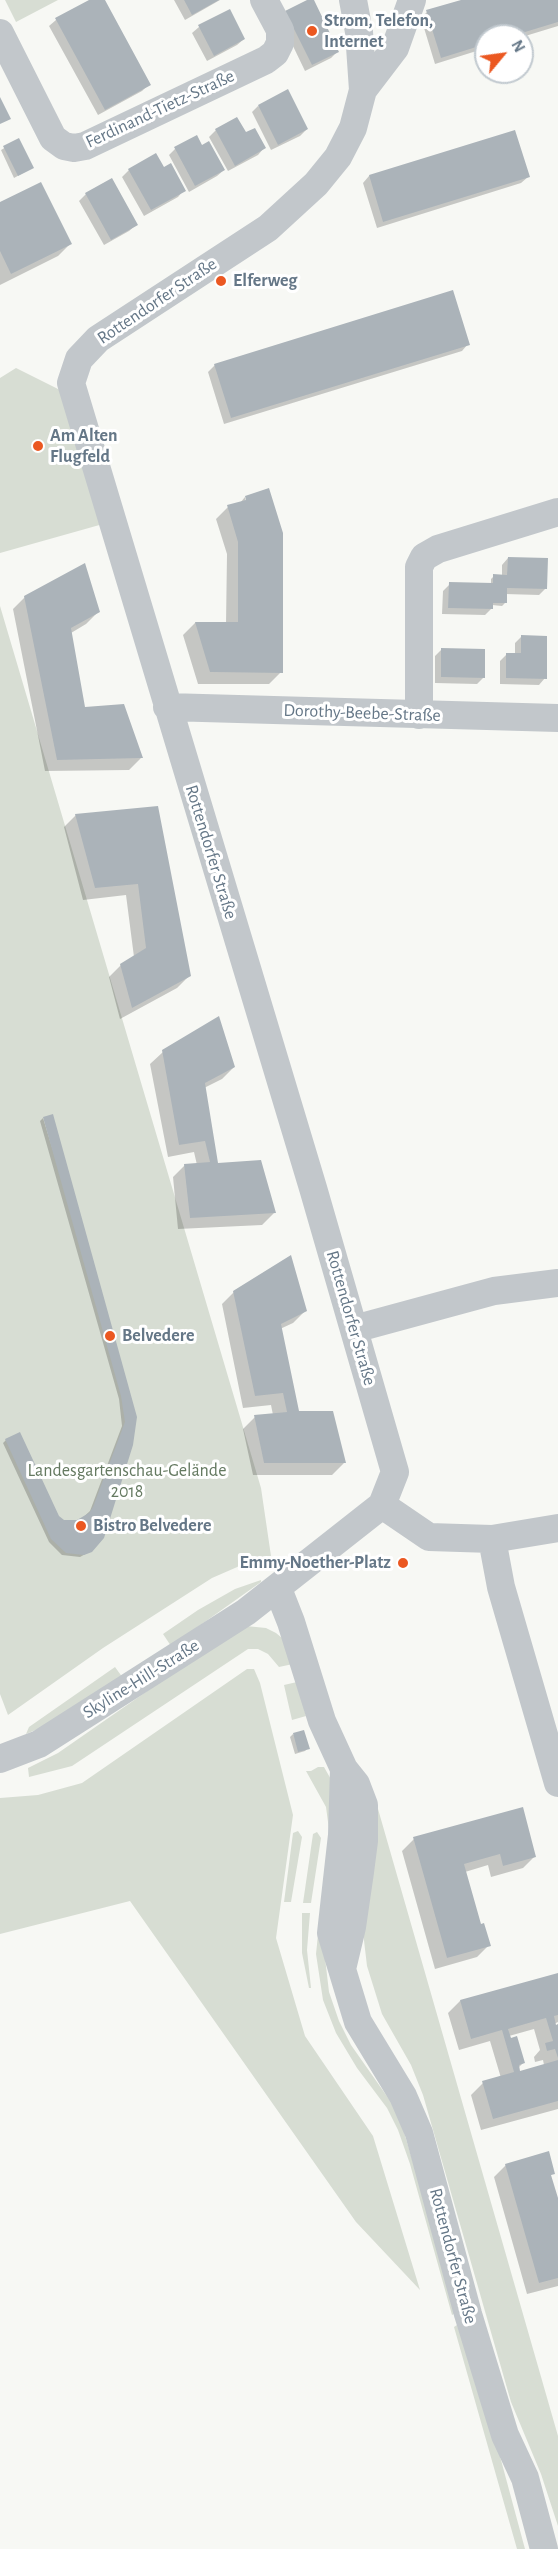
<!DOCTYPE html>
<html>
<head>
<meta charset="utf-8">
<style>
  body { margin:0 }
  #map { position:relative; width:558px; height:2549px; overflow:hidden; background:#f7f8f4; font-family:"Alegreya Sans",sans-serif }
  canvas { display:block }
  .north { position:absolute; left:474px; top:24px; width:60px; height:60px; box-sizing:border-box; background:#fff; border:2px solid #c1c9cf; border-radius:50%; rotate:61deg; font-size:16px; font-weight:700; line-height:24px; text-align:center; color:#657787 }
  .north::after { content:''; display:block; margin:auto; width:21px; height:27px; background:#eb5821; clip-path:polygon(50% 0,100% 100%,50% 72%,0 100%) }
</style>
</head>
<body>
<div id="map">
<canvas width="558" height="2549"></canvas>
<div class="north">N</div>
</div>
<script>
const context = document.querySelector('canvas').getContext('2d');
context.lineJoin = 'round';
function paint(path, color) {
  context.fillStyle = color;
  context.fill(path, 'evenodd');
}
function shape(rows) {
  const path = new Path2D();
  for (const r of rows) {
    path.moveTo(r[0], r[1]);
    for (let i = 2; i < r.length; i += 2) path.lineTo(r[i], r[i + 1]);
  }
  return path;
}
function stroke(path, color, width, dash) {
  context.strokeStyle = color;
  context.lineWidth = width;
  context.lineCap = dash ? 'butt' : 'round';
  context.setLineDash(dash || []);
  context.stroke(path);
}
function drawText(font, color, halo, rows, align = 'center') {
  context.font = font + ' "Alegreya Sans",sans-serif';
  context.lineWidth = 6;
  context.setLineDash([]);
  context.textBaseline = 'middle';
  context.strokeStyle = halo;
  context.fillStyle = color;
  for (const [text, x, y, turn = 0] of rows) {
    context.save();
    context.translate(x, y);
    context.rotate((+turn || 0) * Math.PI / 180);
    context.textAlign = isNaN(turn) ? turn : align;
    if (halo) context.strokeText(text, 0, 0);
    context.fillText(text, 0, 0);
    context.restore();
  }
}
paint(shape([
  [5,0,58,0,16,22],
  [16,368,64,392,103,524,0,553,0,378],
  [0,606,261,1488,271,1556,251,1561,212,1578,103,1648,8,1715,0,1694],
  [261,1580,261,1582,171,1646,163,1634,198,1610,235,1589],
  [246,1626,266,1628,276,1633,282,1638,293,1664,279,1667,268,1654,258,1649,248,1649,72,1766,29,1777,28,1768,58,1753,225,1637],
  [115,1667,123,1678,62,1719,26,1734,29,1727],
  [247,1669,254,1669,260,1683,293,1815,276,1938,305,2036,373,2136,420,2290,356,2222,130,1901,0,1934,0,1798,38,1795,82,1783],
  [297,1682,306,1716,292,1720,284,1685],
  [318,1767,324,1767,333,1783,330,1837,326,1807,306,1771,311,1771],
  [376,1802,558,2436,558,2526,541,2474,511,2402,423,2095,411,2065,382,2014,367,1966,363,1932],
  [298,1831,302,1837,291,1902,284,1902,293,1833],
  [317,1832,321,1838,311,1903,303,1903,313,1834],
  [302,1913,310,1913,307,1950,311,1988,309,1988,302,1953],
  [320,1915,329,1992,339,2021,351,2045,398,2112,458,2312,452,2315,410,2164,398,2130,387,2108,357,2068,336,2033,323,2000,316,1954],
  [457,2325,491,2423,525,2549,517,2549,454,2327]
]), '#d7ddd3');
paint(shape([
  [92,0,103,0,149,84,142,91,98,115,49,26,56,20],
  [174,0,220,0,185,20],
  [312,0,337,52,331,58,305,71,280,19],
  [466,0,558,0,558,26,522,37,486,36,486,48,435,64,421,18,427,12],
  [199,27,244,39,237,45,207,61,192,33],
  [258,106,307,129,300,136,271,150,252,112],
  [237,119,245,134,264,148,258,155,228,171,209,137,216,130],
  [18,140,32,168,14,178,1,150],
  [202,147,224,170,217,176,189,192,169,155,175,149],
  [156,155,163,169,184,190,178,197,144,216,122,177,129,170],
  [369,176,528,177,521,183,377,228,363,183],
  [111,180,136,225,129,231,104,245,79,201,86,194],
  [0,204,70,244,58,256,0,285],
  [468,344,462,351,224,424,208,372,215,365],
  [245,497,281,672,269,684,198,684,183,635,195,623,226,624,227,554,216,519,228,507,240,503],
  [508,558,546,588,539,595,505,594,505,603,502,606,492,605,491,609,485,615,442,614,443,591,450,584,491,585,491,579,494,576,502,576,502,565],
  [25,597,98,612,86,624,71,633,84,709,141,758,129,770,45,771,13,609],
  [521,637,545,678,539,685,500,684,500,661,507,654,515,654,515,643],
  [442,649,484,677,477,684,435,683,435,656],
  [157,808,189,976,177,988,120,1019,109,977,121,965,134,957,126,895,83,900,64,827,76,815],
  [163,1052,234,1067,222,1079,204,1088,217,1164,274,1213,262,1225,178,1229,173,1177,185,1165,197,1165,194,1152,168,1157,150,1064],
  [43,1118,135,1417,91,1551,80,1557,62,1555,49,1542,3,1443,6,1440,58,1517,63,1521,78,1522,90,1511,122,1426,119,1399,40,1121],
  [234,1292,305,1311,293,1323,280,1329,298,1412,344,1463,332,1475,253,1475,243,1429,255,1417,273,1415,271,1405,243,1408,222,1304],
  [293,1734,308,1748,305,1751,295,1754,290,1737],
  [414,1839,535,1856,523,1868,491,1877,488,1865,465,1872,480,1926,489,1945,477,1957,435,1969,402,1851],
  [558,1974,558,2022,554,2024,555,2027,558,2026,558,2109,481,2130,471,2095,483,2083,501,2078,490,2041,459,2050,448,2013,460,2001],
  [534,2029,540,2050,534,2057,535,2062,543,2060,544,2065,519,2073,518,2068,523,2063,509,2036],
  [506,2165,553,2173,550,2176,558,2204,558,2286,527,2294,494,2177]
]), '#0003');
paint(shape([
  [89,0,105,0,151,85,105,110,55,18],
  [184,0,219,0,192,15],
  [307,0,314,0,339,52,312,65,285,11],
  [461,0,558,0,558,22,512,36,486,36,486,44,441,58,426,10],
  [230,9,245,39,214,56,198,25],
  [288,89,308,129,278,145,258,105],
  [0,97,11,119,0,124],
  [237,117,246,132,255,128,266,148,235,166,215,129],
  [515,130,530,177,383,222,369,175],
  [197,135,202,145,209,141,225,170,195,186,174,147],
  [19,138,34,168,18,176,3,146],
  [156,153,164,167,171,163,186,191,151,210,128,169],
  [112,178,138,225,111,240,85,193],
  [41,182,72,244,11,274,0,251,0,202],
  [453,290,470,345,231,418,214,364],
  [269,488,283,533,283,673,210,672,195,622,238,622,238,542,227,505,246,500,245,496],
  [508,557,548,558,547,589,507,588,507,603,493,603,493,609,448,608,449,582,493,583,493,574,507,575],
  [85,563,100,612,71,628,85,707,124,704,143,758,57,760,24,596],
  [521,635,547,636,547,679,506,678,506,653,521,653],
  [441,648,485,649,485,678,441,677],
  [158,806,191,976,132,1008,120,964,146,948,138,884,95,888,75,814],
  [219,1016,235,1067,205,1083,218,1163,261,1160,276,1213,190,1218,184,1164,210,1162,205,1141,179,1145,162,1050],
  [53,1114,137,1417,133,1445,104,1538,92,1552,84,1555,66,1553,51,1539,5,1439,20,1432,59,1516,64,1520,77,1520,89,1513,93,1507,125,1422,121,1396,43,1117],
  [291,1255,307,1311,281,1324,299,1411,333,1411,346,1463,264,1463,254,1415,287,1412,283,1393,255,1396,233,1291],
  [304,1730,310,1749,298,1752,293,1733],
  [523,1807,536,1857,503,1866,500,1854,464,1864,481,1924,484,1923,491,1946,447,1958,413,1837],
  [558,1973,558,2015,554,2016,556,2025,558,2024,558,2058,555,2049,547,2051,545,2043,553,2041,546,2018,508,2029,511,2038,517,2036,525,2063,519,2065,520,2071,558,2060,558,2101,493,2119,482,2081,514,2072,502,2030,471,2039,460,2000],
  [549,2151,555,2174,551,2175,558,2198,558,2278,539,2283,505,2164]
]), '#abb3b9');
stroke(shape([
  [0,33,53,138,64,146,74,148,85,146,266,60,275,53,280,43,280,30,264,0],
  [363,90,395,48,412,0],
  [167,707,558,718],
  [419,715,419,567,424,557,438,549,558,512],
  [354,1329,494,1291,558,1283],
  [382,1505,429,1537,492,1539,558,1528],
  [492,1539,501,1587,558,1783],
  [278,1589,291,1622,322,1721,344,1769,356,1784,364,1805,364,1841,360,1872,352,1927,342,1969],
  [0,1759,39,1744,246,1612,382,1505,395,1472,313,1188,71,383,79,359,98,339,268,228,316,184,338,157,353,128,363,90,359,32,353,0],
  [344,1769,342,1835,331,1933,358,2022,403,2096,419,2133,468,2314,505,2435,525,2478,544,2549]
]), '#c2c7cb', 28);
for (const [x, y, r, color] of [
  [312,31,6,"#eb5821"],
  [221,281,6,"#eb5821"],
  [38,446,6,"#eb5821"],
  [110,1336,6,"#eb5821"],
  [81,1526,6,"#eb5821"],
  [403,1563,6,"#eb5821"]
]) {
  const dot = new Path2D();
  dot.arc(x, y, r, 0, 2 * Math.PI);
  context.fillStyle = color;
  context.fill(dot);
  stroke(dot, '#fff', 2);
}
drawText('bold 18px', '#657787', '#fff', [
  ["Strom, Telefon,",324,21],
  ["Internet",324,42],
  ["Elferweg",233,281],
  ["Am Alten",50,436],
  ["Flugfeld",50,457],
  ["Belvedere",122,1336],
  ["Bistro Belvedere",93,1526],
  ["Emmy-Noether-Platz",391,1563,"right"]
], 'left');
drawText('18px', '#657787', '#fff', [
  ["Ferdinand-Tietz-Straße",160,109,-25],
  ["Rottendorfer Straße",157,301,-34],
  ["Dorothy-Beebe-Straße",362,713,2],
  ["Rottendorfer Straße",211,852,73],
  ["Rottendorfer Straße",351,1318,74],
  ["Skyline-Hill-Straße",141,1679,-32],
  ["Rottendorfer Straße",453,2256,75]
]);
drawText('18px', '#647960', '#fff', [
  ["Landesgartenschau-Gelände",127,1471],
  ["2018",127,1492]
]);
</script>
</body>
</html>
